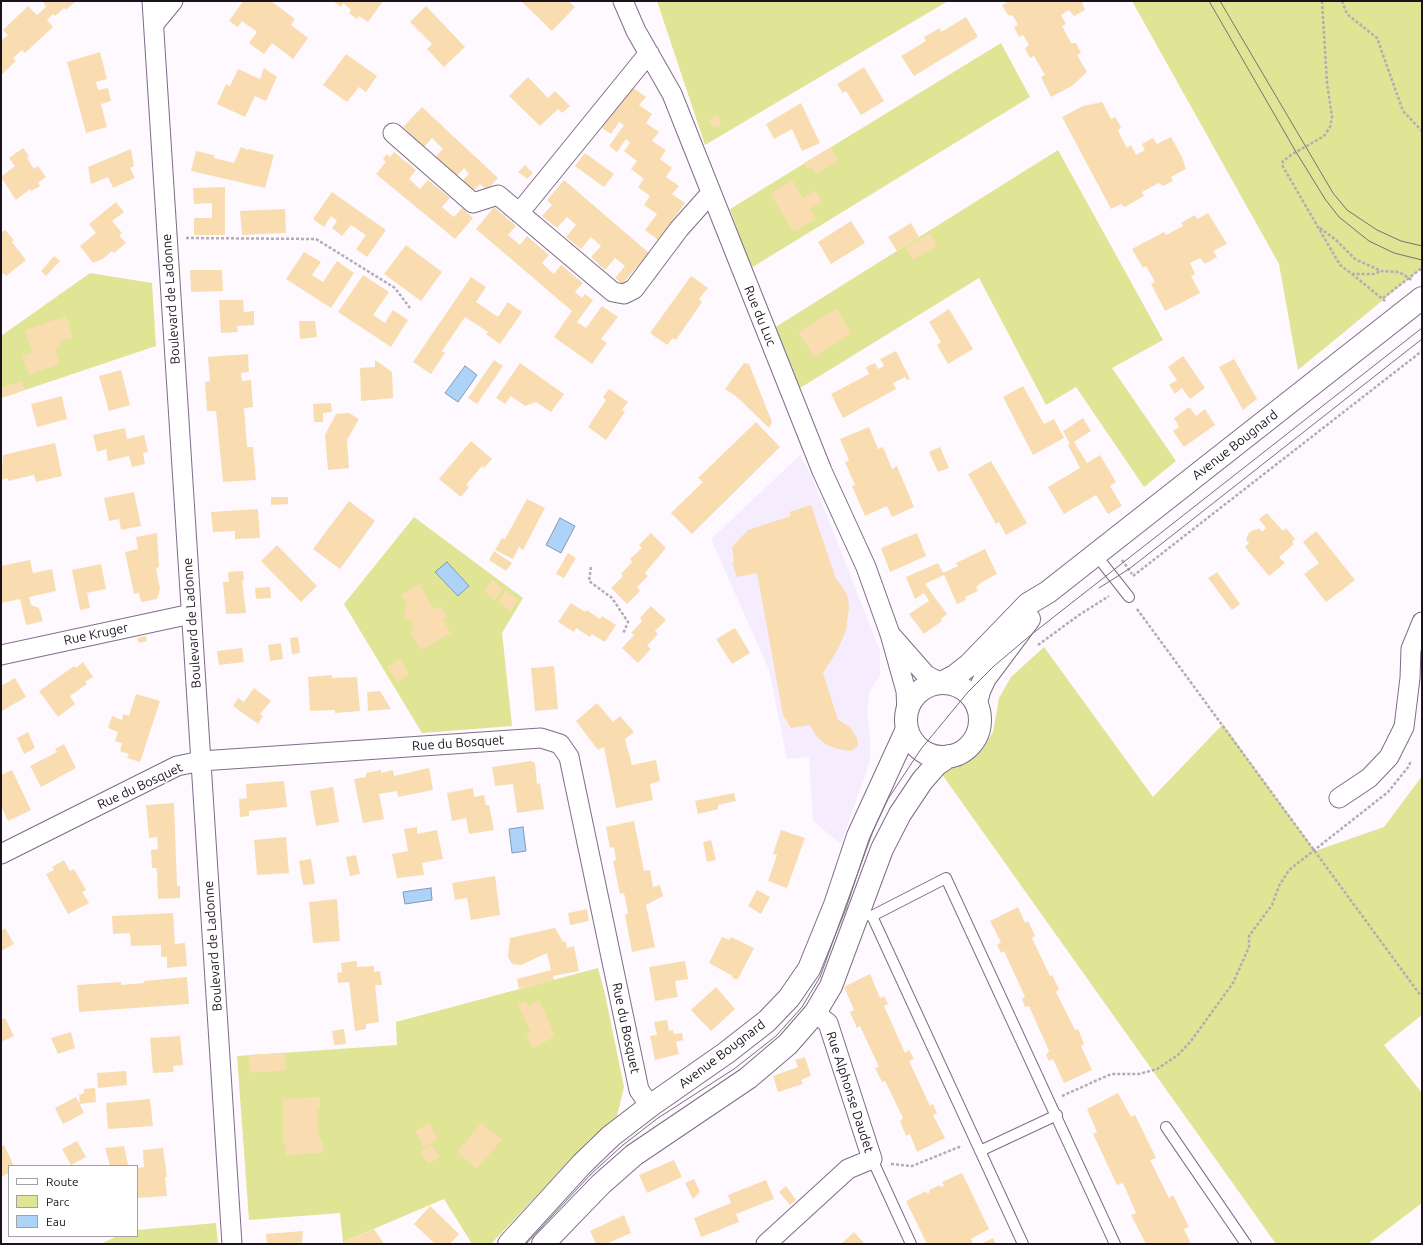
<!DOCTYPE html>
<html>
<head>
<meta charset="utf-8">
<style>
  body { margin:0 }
  #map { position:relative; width:1423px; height:1245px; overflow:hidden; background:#fdf9ff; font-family:Ubuntu,sans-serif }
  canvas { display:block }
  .frame { position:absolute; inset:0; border:2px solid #1a131d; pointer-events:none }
  .legend { position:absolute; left:8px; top:1165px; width:130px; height:72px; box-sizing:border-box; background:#fff; border:1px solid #a3a1a5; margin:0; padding:5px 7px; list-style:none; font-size:12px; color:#1a131d }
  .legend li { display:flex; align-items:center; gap:8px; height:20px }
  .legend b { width:20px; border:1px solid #a3a1a5 }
</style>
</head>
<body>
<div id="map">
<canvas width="1423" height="1245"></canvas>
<div class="frame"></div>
<ul class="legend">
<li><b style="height:5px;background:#fff"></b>Route</li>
<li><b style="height:11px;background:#e0e495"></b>Parc</li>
<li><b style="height:11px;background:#aed3f8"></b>Eau</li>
</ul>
</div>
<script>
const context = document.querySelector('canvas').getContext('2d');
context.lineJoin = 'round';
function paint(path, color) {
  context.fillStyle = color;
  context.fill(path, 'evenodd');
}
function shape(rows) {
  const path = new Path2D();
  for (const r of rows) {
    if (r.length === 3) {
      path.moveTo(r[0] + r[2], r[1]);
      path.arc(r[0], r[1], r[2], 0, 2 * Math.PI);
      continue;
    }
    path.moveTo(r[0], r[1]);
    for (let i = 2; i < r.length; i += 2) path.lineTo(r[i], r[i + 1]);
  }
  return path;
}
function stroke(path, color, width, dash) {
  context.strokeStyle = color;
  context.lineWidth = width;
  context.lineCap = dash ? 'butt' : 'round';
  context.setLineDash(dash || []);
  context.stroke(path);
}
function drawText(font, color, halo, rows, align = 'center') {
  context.font = font + ' Ubuntu,sans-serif';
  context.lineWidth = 3;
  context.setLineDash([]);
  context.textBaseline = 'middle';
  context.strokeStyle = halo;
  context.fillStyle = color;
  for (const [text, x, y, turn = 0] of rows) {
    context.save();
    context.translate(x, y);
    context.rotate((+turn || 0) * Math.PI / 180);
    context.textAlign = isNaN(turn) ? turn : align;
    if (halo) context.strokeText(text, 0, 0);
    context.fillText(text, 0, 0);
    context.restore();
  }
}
paint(shape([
  [800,455,811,475,880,651,880,675,870,691,867,712,870,737,870,761,841,844,813,821,809,757,787,759,769,670,711,539]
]), '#f5edfe');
paint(shape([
  [657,1,948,1,705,145],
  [1132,1,1422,1,1422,268,1298,370,1279,264],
  [1001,43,1030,97,751,268,730,209],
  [1058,150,1163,340,1112,368,1176,461,1144,487,1076,387,1046,405,979,278,800,388,774,328],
  [90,273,152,283,156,346,1,398,1,336],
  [414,517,523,598,502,633,512,726,422,733,344,604],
  [1044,647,1153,797,1223,724,1315,851,1384,827,1422,776,1422,1015,1384,1045,1422,1093,1422,1203,1368,1244,1276,1244,941,773,983,748,993,732,999,698,1011,677],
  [598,968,605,994,624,1087,617,1116,589,1140,491,1244,472,1244,444,1199,343,1242,340,1213,249,1220,237,1056,397,1045,396,1022],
  [216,1223,218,1244,101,1244,117,1236,137,1236,137,1230]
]), '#e0e495');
const water = shape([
  [465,366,477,375,458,402,445,393,465,366],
  [560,518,575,526,561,553,546,545,560,518],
  [447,562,469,586,458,596,435,572,447,562],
  [523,827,526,851,512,853,509,829,523,827],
  [431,888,432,900,405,904,403,892,431,888]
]);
paint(water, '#aed3f8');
stroke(water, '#8299b6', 1);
paint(shape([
  [43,1,76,1,66,10,64,8,55,16,53,14,47,20,53,27,25,53,22,50,13,58,16,61,1,75,1,41,8,35,3,30,28,6,37,15,46,7],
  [243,1,271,1,295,19,291,25,308,38,293,59,272,43,264,54,249,43,257,32,242,21,238,27,229,21],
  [333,1,383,1,368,22,359,16,357,19,349,13,351,10,343,3,341,7],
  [521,1,568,1,575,7,552,31],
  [1010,1,1087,1,1082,3,1085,10,1074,16,1069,10,1061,15,1066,24,1062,26,1071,43,1076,43,1081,53,1077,55,1087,72,1072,86,1051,97,1041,77,1045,75,1034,56,1030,58,1025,48,1029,45,1023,35,1019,37,1014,27,1018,25,1013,16,1008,15,1002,5],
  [426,6,465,47,444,67,427,49,432,44,410,22],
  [966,17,978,37,914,76,901,56,926,41,924,37,940,28,941,32],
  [100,52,107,79,96,82,98,90,108,88,111,101,101,104,107,127,86,133,67,62],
  [346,54,377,76,366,92,359,87,347,102,323,85],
  [864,67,884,101,861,115,846,91,843,93,837,84],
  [264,68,277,77,266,101,255,96,245,117,217,104,226,84,230,86,238,69,260,79],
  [528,77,548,98,555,91,570,106,562,113,558,109,540,126,509,96],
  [632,87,646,97,639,105,652,114,646,123,659,132,652,141,666,150,660,159,672,168,666,177,679,186,672,194,685,203,658,240,645,230,657,214,644,205,650,196,638,187,644,179,631,169,637,161,624,151,630,143,626,139,617,152,609,146,624,125,619,122,611,134,602,128],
  [1102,102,1111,119,1115,117,1121,127,1118,131,1127,148,1131,145,1136,155,1145,150,1142,144,1153,138,1157,144,1171,137,1182,157,1186,169,1171,177,1173,181,1163,186,1159,183,1142,192,1144,196,1125,207,1121,204,1111,209,1062,117,1083,106],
  [801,103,820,143,802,151,792,129,774,139,766,124],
  [422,107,498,178,487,190,480,184,472,192,461,182,469,174,464,168,456,177,435,157,443,149,432,138,424,147,403,127],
  [717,115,722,124,714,129,709,120],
  [241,147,248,150,248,149,274,155,265,188,191,171,196,151,214,155,214,158,234,163],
  [831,147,838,160,816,174,811,167,807,169,804,163],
  [23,148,29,156,27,158,34,169,38,166,46,177,38,183,40,186,31,191,30,189,16,200,1,177,15,166,9,158],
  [131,149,134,166,130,168,135,178,113,188,108,177,91,184,88,167],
  [394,152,416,170,409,179,420,189,428,180,450,198,442,207,454,217,462,208,473,218,455,239,376,174,386,162,383,159,387,154,390,157],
  [585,153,614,174,604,187,575,166],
  [525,165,533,173,527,179,518,172],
  [564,180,649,253,622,284,615,278,625,266,615,258,605,270,591,257,601,246,591,237,581,249,566,237,576,225,567,217,557,228,542,216,552,205,547,200],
  [792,180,803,198,815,190,822,202,810,209,816,219,794,232,770,194],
  [225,187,225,235,194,235,194,218,212,218,212,203,194,204,193,188],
  [332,192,386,230,367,257,356,249,366,235,351,225,342,236,332,228,337,221,331,216,324,227,313,219],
  [116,202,124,212,112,221,122,233,119,235,126,243,114,253,112,251,103,259,93,263,80,246,96,233,89,224],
  [494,207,516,226,508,235,520,245,527,236,549,255,542,263,548,269,554,274,561,265,583,283,575,292,582,298,585,294,593,300,577,322,586,328,602,306,618,317,601,339,607,343,592,364,554,337,572,311,476,229],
  [285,209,286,233,242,235,240,211],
  [1208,213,1227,244,1213,251,1217,257,1205,264,1200,258,1190,263,1195,274,1191,276,1200,293,1165,311,1151,284,1155,282,1146,266,1143,268,1132,249,1164,232,1166,235,1183,226,1181,223,1195,215,1197,219],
  [851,221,865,243,831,264,818,242],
  [911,223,919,237,897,251,888,237],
  [5,230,14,240,12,242,26,260,6,276,4,273,1,276,1,233],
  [930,233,937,246,913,260,905,248],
  [406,245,442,272,421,301,384,274],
  [304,252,321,262,312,275,323,282,337,261,354,273,331,308,286,279],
  [54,256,60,261,46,276,41,271],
  [190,270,222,270,223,291,191,292],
  [363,275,389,292,373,315,385,323,393,310,408,320,391,347,338,312],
  [691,276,708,288,699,299,702,302,676,340,673,338,667,345,650,333],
  [471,277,486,287,476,302,498,317,508,302,522,312,500,344,486,334,488,332,465,317,442,351,445,353,431,374,413,362],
  [219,300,243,300,244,312,254,311,254,325,237,326,238,332,221,333],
  [837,308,851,334,814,357,798,332],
  [949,309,973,349,948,364,937,345,941,342,929,322],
  [66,316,73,337,60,341,62,346,55,349,60,364,29,375,22,356,36,351,35,350,32,351,25,330],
  [299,321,315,321,317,337,300,339],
  [896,351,910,379,907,380,905,377,893,383,896,389,843,418,831,394,869,374,866,367,875,363,878,369,884,366,880,359],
  [248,354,249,372,241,373,242,381,251,380,253,407,244,408,247,447,253,447,256,480,223,482,216,411,207,411,205,382,210,381,208,357],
  [1183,356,1205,388,1190,399,1182,388,1175,394,1169,385,1177,380,1168,367],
  [1234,359,1257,399,1243,410,1219,367],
  [375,360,392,372,393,398,361,401,360,368,375,367],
  [494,360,503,366,477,404,468,398],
  [520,363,564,394,551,412,536,402,525,406,511,396,505,404,496,398],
  [744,363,749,364,772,422,769,428,737,397,725,389],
  [121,370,130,405,109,411,99,376],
  [22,381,25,390,2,398,1,388],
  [1023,386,1044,424,1054,419,1064,438,1033,455,1003,397],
  [609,389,628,402,622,410,625,412,606,440,588,427,606,400,603,397],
  [62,396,67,419,37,427,31,404],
  [331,403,332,412,323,413,323,422,314,422,313,404],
  [1189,407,1196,416,1205,409,1215,425,1184,447,1173,431,1179,427,1174,418],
  [349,413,359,419,347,440,349,468,328,470,325,435,336,414],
  [1083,418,1091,431,1074,442,1087,463,1100,455,1116,482,1110,486,1122,506,1108,514,1096,495,1064,514,1048,487,1080,468,1068,445,1070,444,1063,431],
  [756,422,780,447,692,534,671,513,703,482,698,478],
  [869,427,878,449,883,447,892,469,897,466,914,507,892,517,887,506,865,516,852,486,855,485,845,462,849,460,840,439],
  [125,428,127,439,144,435,148,452,143,453,145,464,132,467,129,456,108,461,106,449,97,452,93,435],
  [471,441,492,459,484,468,482,466,466,485,469,487,461,497,439,479],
  [55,443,62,476,36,482,34,475,8,481,8,478,1,480,3,455],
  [940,447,949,468,938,472,929,452],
  [991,461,1027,523,1006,535,999,522,996,524,968,474],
  [134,492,141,526,121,530,119,519,109,521,104,498],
  [271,497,288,497,288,504,271,505],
  [527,499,545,508,523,550,519,547,513,559,495,550,502,538,505,539],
  [349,501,375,521,340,569,313,549],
  [811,505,836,579,842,586,848,597,849,608,846,631,837,651,823,673,838,720,850,727,857,738,858,746,851,751,837,749,827,745,816,736,810,725,791,728,783,715,757,573,737,577,732,563,734,563,732,547,748,530,791,516,789,512],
  [258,509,260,538,235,539,235,531,213,532,211,512],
  [1267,513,1283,531,1286,528,1295,539,1292,542,1294,544,1279,557,1285,563,1269,576,1245,547,1249,543,1246,540,1248,534,1253,530,1260,529,1262,532,1266,528,1259,519],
  [1316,531,1355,580,1326,602,1304,574,1319,563,1303,542],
  [157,533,159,567,156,568,160,589,157,599,141,602,139,593,134,594,125,552,138,549,136,537],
  [651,533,666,548,645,573,648,576,637,587,640,591,627,604,611,588,623,576,621,574,632,562,630,559,642,548,639,545],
  [917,533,926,556,890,572,881,548],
  [277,545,317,586,301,602,261,561],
  [985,549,997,574,982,582,976,587,978,591,965,597,966,600,957,604,944,575,925,584,947,614,941,619,942,621,924,634,909,614,929,601,924,593,915,599,906,577,938,563,943,573,958,566,956,563],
  [494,551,512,563,506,571,489,560],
  [568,553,576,558,564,578,556,574],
  [30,560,33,573,52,569,56,591,29,597,31,605,39,608,43,621,26,625,20,599,1,603,1,566],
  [101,564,106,589,87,593,90,608,80,610,72,570],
  [243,571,244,580,242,581,246,613,226,614,223,582,229,582,228,572],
  [1217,572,1240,604,1232,610,1208,578],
  [492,580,503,589,495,600,484,591],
  [420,584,434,610,441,606,447,617,443,620,451,633,421,650,411,633,414,621,403,618,407,604,401,595],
  [270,587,271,598,256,599,255,588],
  [506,590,518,600,510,611,498,601],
  [571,603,585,612,587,610,600,619,602,616,616,625,605,642,592,634,590,637,576,628,574,632,558,622],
  [651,606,666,620,655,631,658,634,647,646,651,649,638,663,622,648,634,635,631,633,642,621,640,618],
  [735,628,750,653,732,664,716,639],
  [146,636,147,641,139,643,137,638],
  [298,637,300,653,292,654,290,638],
  [281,643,283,659,270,661,268,645],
  [242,648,244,662,219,665,217,651],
  [400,659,409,674,397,682,387,667],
  [83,662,93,677,85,682,87,684,70,696,75,704,58,717,39,691,74,666,76,668],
  [554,666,558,709,535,711,531,668],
  [332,675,332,678,357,677,360,711,335,713,335,710,310,711,308,677],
  [15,678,26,697,2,711,1,686],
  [254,688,271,701,260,714,263,716,258,724,233,706,238,698,244,702],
  [380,691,391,709,368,711,367,692],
  [136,694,160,701,140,762,127,758,129,754,120,751,122,743,115,741,118,732,108,728,112,716,122,720,123,714,129,716],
  [597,703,613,722,620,716,634,732,625,739,632,765,656,760,660,781,650,784,653,800,616,808,604,747,598,750,576,721],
  [28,732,35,748,24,754,17,738],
  [64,744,76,768,41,787,30,766,57,752,55,749],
  [531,761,535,763,537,784,540,783,544,809,517,813,513,784,495,786,492,767],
  [429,768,433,790,398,797,397,791,379,794,384,819,363,823,354,779,366,777,366,773,381,770,381,773,393,770,394,776],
  [12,770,31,810,8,821,1,806,1,775],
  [284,781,287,807,249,811,249,816,240,817,239,799,247,798,246,784],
  [333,787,339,822,316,826,310,791],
  [473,788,474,797,484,795,486,805,489,805,494,830,469,834,466,818,452,821,447,793],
  [734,793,736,801,718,805,718,809,698,814,695,801],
  [174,803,177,886,180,886,180,898,158,899,157,871,156,868,152,868,151,850,158,849,157,837,149,838,146,805],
  [634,821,644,871,650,870,653,887,660,885,663,896,646,905,655,947,632,952,625,915,628,913,624,893,620,894,613,861,616,860,614,847,610,848,606,827],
  [417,827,417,834,437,830,443,859,422,863,424,875,397,878,392,854,408,851,404,829],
  [781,830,805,838,787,888,768,881,777,855,773,854],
  [286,837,289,873,257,875,254,840],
  [711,840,716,860,707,862,703,842],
  [356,855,360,874,350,876,346,857],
  [311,859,315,884,303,885,299,861],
  [64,860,70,871,74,869,86,890,82,892,89,903,68,914,46,874,54,870,52,867],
  [495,876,500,915,471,920,467,898,455,900,452,883],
  [757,890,770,897,761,914,748,906],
  [337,899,340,941,313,943,309,902],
  [1018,907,1025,923,1028,921,1035,936,1032,938,1050,976,1052,975,1059,989,1056,992,1075,1030,1078,1029,1084,1044,1081,1046,1092,1070,1064,1083,1053,1059,1049,1061,1046,1055,1049,1051,1029,1006,1025,1007,1022,999,1025,997,1004,951,1001,953,997,945,1001,942,990,921],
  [587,909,589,921,570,925,568,913],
  [173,913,175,944,185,943,187,966,167,968,167,957,161,957,161,945,131,946,130,933,113,934,112,916],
  [5,928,14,944,1,951,1,931],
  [555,928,563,942,566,942,567,948,574,946,579,971,553,976,554,980,519,989,517,979,551,970,547,953,521,965,512,964,508,957,510,938],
  [722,937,729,940,731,937,754,948,738,979,734,979,731,975,709,963],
  [357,961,357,967,374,966,374,972,380,971,382,985,375,985,379,1022,366,1024,366,1029,355,1031,349,982,338,983,337,973,342,972,341,963],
  [685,961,688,979,675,981,678,997,655,1001,649,967],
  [870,974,880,998,884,996,888,1004,884,1006,905,1053,909,1050,914,1059,909,1061,930,1106,933,1104,937,1113,933,1115,945,1138,917,1152,910,1134,906,1136,900,1121,903,1118,885,1081,882,1082,875,1068,879,1067,860,1026,857,1028,850,1012,854,1010,844,987],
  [187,977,189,1004,79,1012,77,985,121,982,121,985,144,983,144,981],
  [716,987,735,1009,711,1031,691,1010],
  [539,1000,555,1036,533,1049,526,1034,531,1032,518,1005,526,1001,528,1006],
  [5,1018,14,1036,1,1042,1,1020],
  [667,1020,669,1031,673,1030,674,1034,682,1033,683,1040,676,1042,679,1054,655,1060,650,1036,657,1035,654,1022],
  [344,1029,346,1044,334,1045,332,1031],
  [71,1032,75,1048,58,1054,51,1038],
  [180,1036,183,1065,173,1066,174,1072,153,1073,150,1038],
  [285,1053,286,1070,250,1073,248,1055],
  [805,1057,811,1076,801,1080,803,1084,778,1092,773,1076,798,1067,795,1060],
  [126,1071,127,1085,98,1088,97,1073],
  [95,1088,96,1102,80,1104,84,1113,63,1124,55,1108,76,1097,80,1103,79,1095,84,1093,84,1089],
  [1118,1093,1131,1117,1135,1115,1156,1158,1150,1160,1169,1198,1173,1195,1189,1227,1184,1229,1191,1244,1146,1244,1131,1215,1136,1213,1123,1183,1117,1185,1093,1134,1097,1132,1087,1109],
  [320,1097,320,1110,317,1110,319,1139,322,1139,323,1153,286,1155,286,1143,283,1143,283,1099],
  [150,1099,153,1126,108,1129,106,1103],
  [429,1123,438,1139,424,1147,415,1131],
  [481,1123,502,1139,477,1169,457,1152],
  [77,1141,86,1157,71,1165,62,1149],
  [431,1144,440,1157,428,1164,420,1152],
  [4,1145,14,1166,9,1166,9,1173,1,1177,1,1147],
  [124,1146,128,1165,110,1166,105,1148],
  [163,1148,167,1177,165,1177,167,1196,137,1198,138,1168,144,1167,143,1150],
  [674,1160,682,1177,647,1193,639,1175],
  [962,1173,989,1229,971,1239,973,1244,927,1244,906,1201,926,1191,927,1194,930,1192,929,1190,940,1185,941,1187,944,1186,942,1182],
  [694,1179,700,1192,693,1199,685,1183],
  [766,1180,774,1199,736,1214,739,1222,701,1237,694,1218,731,1203,728,1195],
  [786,1186,796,1200,790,1205,779,1192],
  [430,1206,459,1234,450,1244,435,1244,414,1224],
  [624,1215,631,1233,606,1244,596,1244,590,1231],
  [374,1229,384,1244,343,1244,343,1242],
  [303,1231,302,1244,267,1244,266,1234],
  [854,1232,865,1244,841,1244],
  [993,1238,996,1244,981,1244]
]), '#f9ddb1');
const service = shape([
  [1096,555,1129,597],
  [867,915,872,916,1023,1244],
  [872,916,946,878,1115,1244],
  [1166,1127,1246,1244],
  [980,1151,1057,1115],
  [872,1159,911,1244]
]);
const minor = shape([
  [152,1,232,1244],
  [623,1,636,31,672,94,822,471,866,567,890,634],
  [154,24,173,1],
  [393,133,473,203,498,195,613,292,624,294,634,289,679,229,711,193],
  [519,213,649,53],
  [1,655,191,614],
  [907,712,906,691,890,634,926,675,941,683],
  [1339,798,1369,778,1389,757,1404,727,1410,678,1411,649,1422,622],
  [1,854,177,766,201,761,541,738,560,744,569,757,639,1090,650,1106],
  [766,1244,848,1169,872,1159,828,1023,815,1013]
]);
const secondary = shape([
  [941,683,955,676,969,665,1028,604,1048,592,1422,298],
  [943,720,37],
  [976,703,979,691,985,678,1029,619],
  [509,1244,582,1164,611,1136,650,1106,726,1053,767,1021,789,998,809,969,835,905,858,836,907,729],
  [543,1244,601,1184,634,1155,748,1078,788,1044,815,1013,831,986,882,849,900,814,922,781,936,765,949,756]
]);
stroke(service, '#806c87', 12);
stroke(minor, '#806c87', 21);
stroke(secondary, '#806c87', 24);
stroke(shape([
  [1322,1,1327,83,1332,117,1330,127,1324,136,1291,155,1283,161,1282,165,1340,265,1352,274,1374,274,1381,271],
  [1342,1,1347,14,1377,38,1403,111,1422,131],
  [1320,228,1336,240,1355,259,1381,271,1399,272,1412,280],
  [186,238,316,239,395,288,410,308],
  [1352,274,1385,301],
  [1383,298,1422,268],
  [1122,560,1132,574],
  [591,567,589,581,612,598,628,622,623,634],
  [1133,576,1422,351],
  [1137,609,1421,996],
  [1038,645,1079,615,1109,596],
  [1062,1096,1111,1074,1139,1074,1157,1069,1178,1055,1191,1041,1233,983,1249,947,1249,936,1272,905,1279,886,1289,870,1388,792,1409,766,1411,760],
  [891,1164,912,1166,959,1147,962,1148]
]), '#b2adb4', 2.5, [3, 2]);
stroke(service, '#fff', 10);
stroke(minor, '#fff', 19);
stroke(secondary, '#fff', 22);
stroke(shape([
  [1209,1,1296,152,1325,199,1339,217,1369,241,1394,253,1422,260],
  [1220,1,1333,193,1347,210,1377,230,1401,241,1422,246],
  [1099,588,1129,569,1165,541,1422,339],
  [526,1244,591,1174,623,1145,658,1118,734,1069,776,1036,802,1007,820,977,873,831,888,799,921,749,968,692,994,666,1032,634,1422,328]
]), '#777179', 1);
drawText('13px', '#1a131d', '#fff', [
  ["Boulevard de Ladonne",171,299,-94],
  ["Rue du Luc",760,316,68],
  ["Avenue Bougnard",1235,445,-38],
  ["Boulevard de Ladonne",192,623,-94],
  ["Rue Kruger",96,634,-12],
  ["Rue du Bosquet",458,743,-4],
  ["Rue du Bosquet",140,786,-25],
  ["Boulevard de Ladonne",213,946,-94],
  ["Rue du Bosquet",626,1028,78],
  ["Avenue Bougnard",722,1054,-37],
  ["Rue Alphonse Daudet",850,1092,72]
]);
</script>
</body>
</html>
